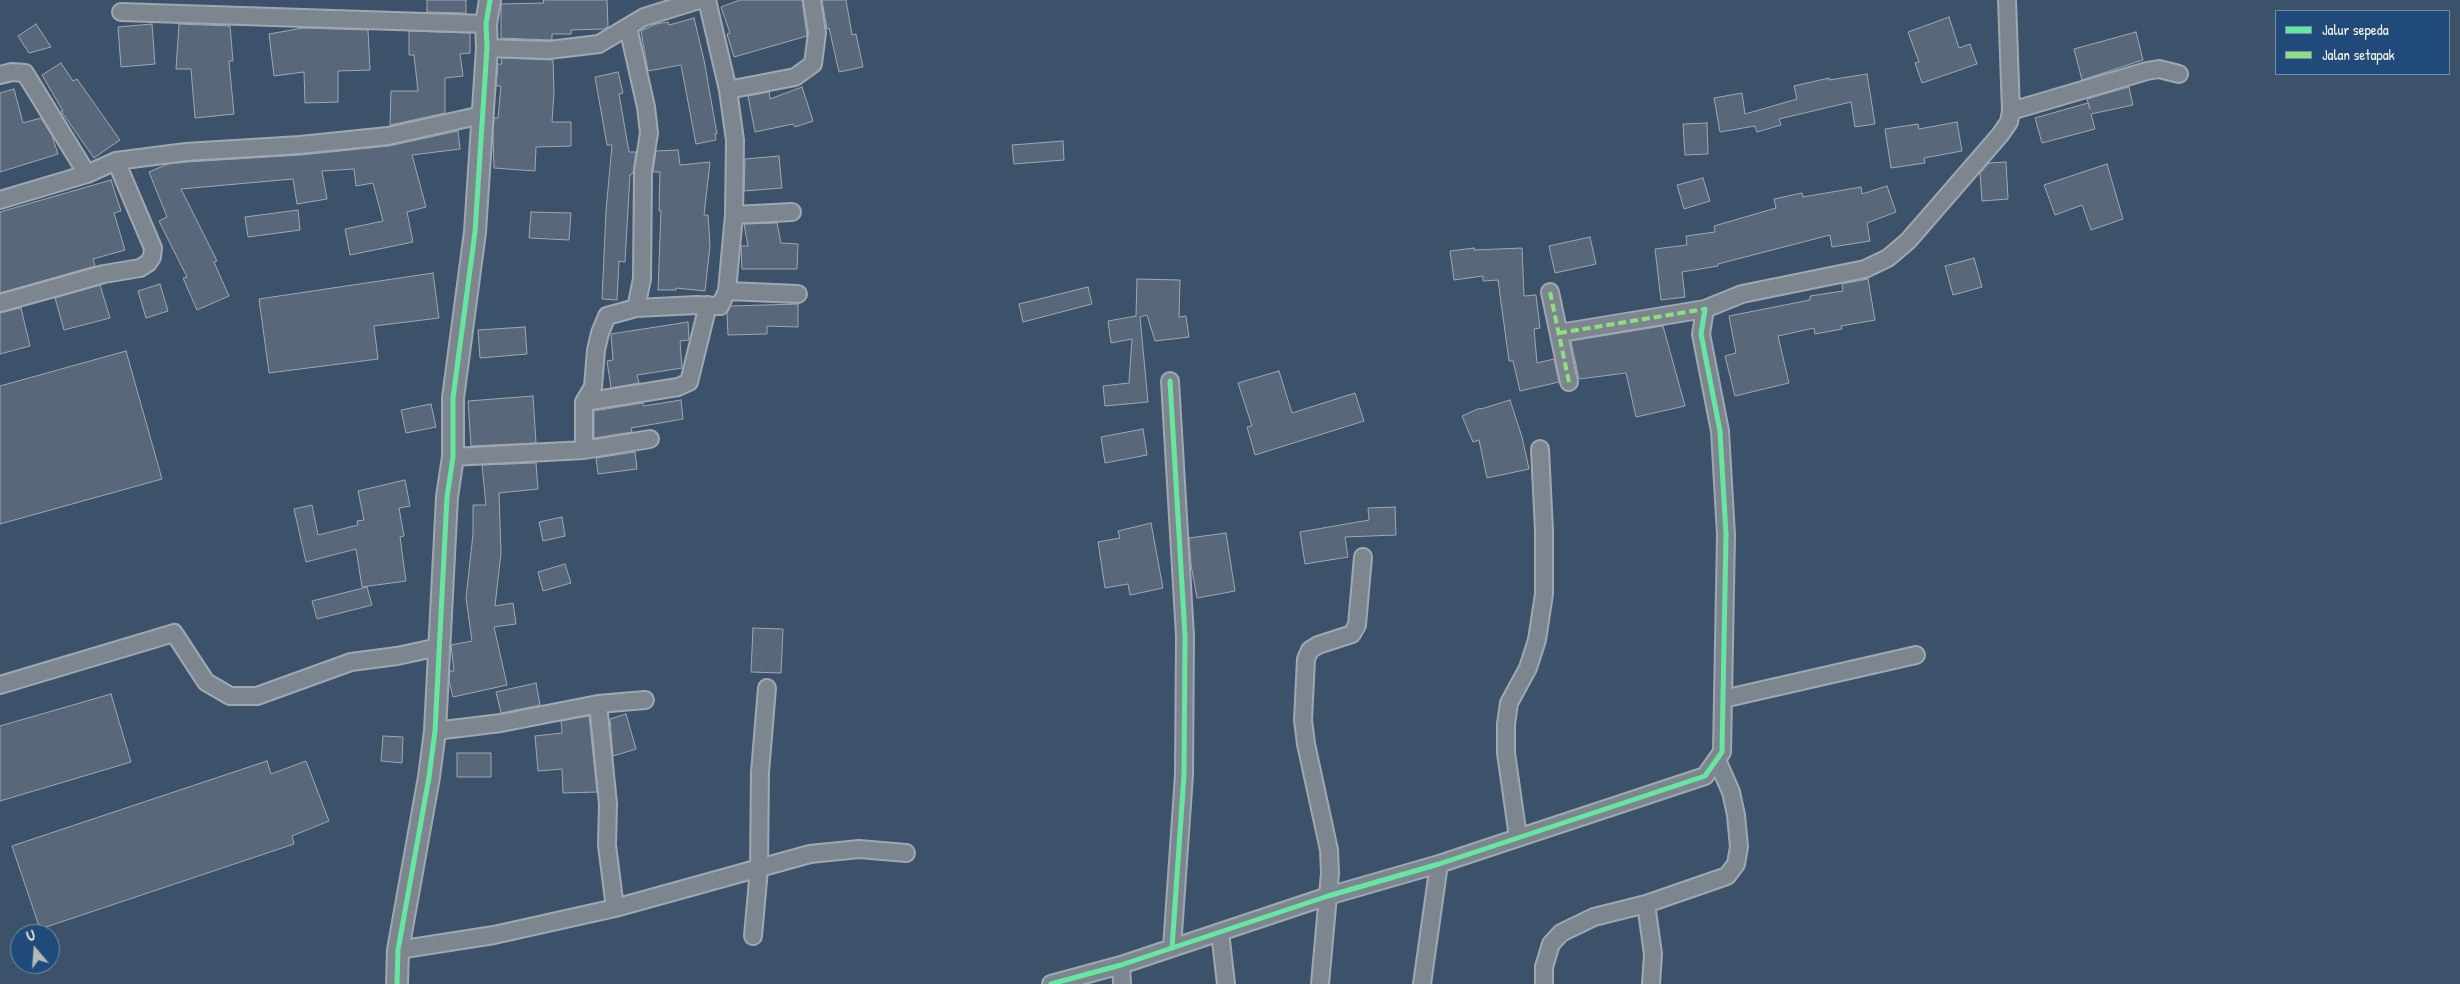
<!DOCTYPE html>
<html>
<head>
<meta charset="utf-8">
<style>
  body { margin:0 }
  #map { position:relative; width:2460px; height:984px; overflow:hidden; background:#3c526a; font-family:"Patrick Hand",sans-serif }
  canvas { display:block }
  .legend { position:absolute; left:2275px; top:10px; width:175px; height:65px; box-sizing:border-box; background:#1f4a7a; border:1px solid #748da6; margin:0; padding:6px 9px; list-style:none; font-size:15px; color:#f4f1e8 }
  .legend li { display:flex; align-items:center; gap:10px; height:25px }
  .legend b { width:25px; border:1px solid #748da6 }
  .north { position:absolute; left:10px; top:924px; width:50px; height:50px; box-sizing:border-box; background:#1f4a7a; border:1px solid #748da6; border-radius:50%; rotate:342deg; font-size:14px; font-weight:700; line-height:20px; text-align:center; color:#f4f1e8 }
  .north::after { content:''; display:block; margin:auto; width:18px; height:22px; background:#b4b9bc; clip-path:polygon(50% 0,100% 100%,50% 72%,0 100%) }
</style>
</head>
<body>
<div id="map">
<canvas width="2460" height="984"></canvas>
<ul class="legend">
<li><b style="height:6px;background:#66e7a1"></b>Jalur sepeda</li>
<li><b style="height:6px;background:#8de07e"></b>Jalan setapak</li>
</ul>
<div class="north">U</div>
</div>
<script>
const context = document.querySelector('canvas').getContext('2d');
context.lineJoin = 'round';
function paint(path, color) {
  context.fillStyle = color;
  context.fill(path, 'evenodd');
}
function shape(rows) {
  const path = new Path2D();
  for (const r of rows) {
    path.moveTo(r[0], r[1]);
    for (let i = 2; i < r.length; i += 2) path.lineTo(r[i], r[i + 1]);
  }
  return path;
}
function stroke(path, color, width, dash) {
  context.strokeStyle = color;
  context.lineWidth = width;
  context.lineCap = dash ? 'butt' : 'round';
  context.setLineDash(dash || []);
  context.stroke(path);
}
const building = shape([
  [427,0,466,0,466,13,427,12,427,0],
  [543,0,607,0,608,27,604,29,571,30,571,34,552,34,552,40,549,40,501,38,501,4,544,3,543,0],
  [740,0,802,0,807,36,734,57,727,34,730,33,721,7,740,0],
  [822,0,846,0,852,35,856,34,863,67,839,72,829,28,827,29,822,0],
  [1949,17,1959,48,1970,44,1977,64,1922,83,1915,63,1919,62,1908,32,1949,17],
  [694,18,704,60,717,134,715,134,716,140,696,144,681,65,648,71,641,31,656,24,668,22,669,25,694,18],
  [36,24,51,47,29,53,18,36,36,24],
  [152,24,155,64,121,67,118,27,152,24],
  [179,24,230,26,233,61,229,61,234,114,195,118,191,69,176,69,179,24],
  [303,28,368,30,370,70,338,71,338,102,305,103,304,72,274,76,269,34,303,28],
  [409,31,470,33,470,53,460,54,463,76,445,78,445,113,390,125,391,91,418,91,414,55,409,55,409,31],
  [2136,32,2143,60,2082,80,2074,49,2136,32],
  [501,58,553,60,554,92,552,122,571,122,571,146,536,147,535,171,494,168,493,134,494,118,498,118,501,86,496,86,498,64,502,64,501,58],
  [61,63,73,81,77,79,120,140,94,158,61,111,63,111,42,75,61,63],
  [618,72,623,93,619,94,629,152,636,152,633,173,630,175,625,262,619,261,617,300,602,299,606,211,612,145,607,145,595,77,618,72],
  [1867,74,1875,124,1855,127,1851,102,1779,119,1781,125,1757,132,1755,126,1720,132,1714,98,1742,93,1745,114,1797,99,1794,86,1829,78,1829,80,1867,74],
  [802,87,813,121,795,127,793,124,755,132,748,96,769,92,770,99,802,87],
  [2129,87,2133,105,2091,114,2095,129,2042,143,2035,118,2088,103,2090,109,2087,99,2129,87],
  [14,89,23,123,41,118,52,136,58,154,0,172,0,93,14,89],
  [1957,122,1962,151,1924,158,1925,163,1891,168,1885,129,1918,124,1919,129,1957,122],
  [1707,123,1708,154,1685,155,1683,124,1707,123],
  [458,131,460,149,412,155,426,207,407,212,413,242,350,255,345,229,383,221,373,183,356,186,354,169,322,171,327,199,297,204,293,179,181,189,217,261,214,262,229,296,197,310,183,278,187,277,159,221,167,217,149,172,168,164,187,162,301,155,389,146,458,131],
  [1063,141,1064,160,1014,164,1012,145,1063,141],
  [678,150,680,165,710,162,704,215,708,215,710,246,705,291,676,288,676,290,658,290,661,211,659,211,660,172,653,172,656,151,678,150],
  [779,156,782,188,744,191,745,159,779,156],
  [2006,162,2008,199,1982,201,1980,173,1989,163,2006,162],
  [2107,164,2123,219,2091,230,2082,205,2055,215,2044,185,2107,164],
  [1703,178,1710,201,1684,209,1677,185,1703,178],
  [111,180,121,211,114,213,125,250,93,259,95,266,0,293,0,212,111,180],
  [1887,186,1896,212,1867,223,1870,241,1832,247,1830,235,1718,264,1718,266,1682,272,1685,297,1661,300,1655,249,1687,245,1686,236,1715,232,1714,226,1776,208,1774,199,1802,193,1803,197,1861,187,1862,194,1887,186],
  [298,210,300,230,248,237,245,217,298,210],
  [531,212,571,213,569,240,529,238,531,212],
  [777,223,781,243,798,244,797,269,742,269,741,246,748,246,744,224,777,223],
  [1590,237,1596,264,1555,273,1549,246,1590,237],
  [1474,248,1474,250,1522,248,1524,296,1536,295,1540,328,1534,329,1537,363,1554,359,1559,382,1520,391,1513,361,1509,361,1498,280,1483,281,1483,276,1454,280,1450,251,1474,248],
  [1974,258,1982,287,1953,295,1945,266,1974,258],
  [433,273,439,318,374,326,378,359,269,373,259,299,433,273],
  [1137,279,1180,280,1179,317,1186,316,1189,337,1155,341,1147,315,1140,317,1148,402,1105,406,1103,386,1129,383,1132,339,1111,343,1108,321,1136,316,1137,279],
  [1868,279,1875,320,1841,326,1842,329,1815,334,1814,328,1778,336,1789,383,1735,396,1725,356,1736,353,1729,316,1810,300,1810,296,1843,291,1842,284,1868,279],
  [160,284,168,311,146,318,138,291,160,284],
  [100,285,110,318,64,330,55,298,100,285],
  [1088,287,1092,304,1023,322,1019,304,1088,287],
  [798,304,798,327,767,326,767,334,728,335,727,312,731,306,798,304],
  [21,308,30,346,0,354,0,313,21,308],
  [688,322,689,340,680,341,682,368,637,375,639,383,611,388,607,361,613,360,611,334,688,322],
  [1663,326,1685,406,1636,417,1626,373,1579,379,1571,341,1663,326],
  [525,327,527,354,480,358,478,330,525,327],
  [126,351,162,479,0,524,0,386,126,351],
  [1279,371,1292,413,1355,393,1364,421,1255,455,1247,427,1252,426,1238,383,1279,371],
  [533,396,536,443,471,446,468,401,533,396],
  [681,400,683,419,631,428,632,432,594,438,594,411,643,403,644,406,681,400],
  [1510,400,1522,437,1529,469,1487,478,1479,440,1473,442,1462,416,1480,408,1481,409,1510,400],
  [431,404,436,427,406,433,401,410,431,404],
  [1143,429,1147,455,1105,463,1101,437,1143,429],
  [635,452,637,469,598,474,596,458,635,452],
  [536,463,538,489,499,493,501,553,495,606,513,603,516,624,494,627,507,685,453,697,449,681,450,671,454,671,451,645,472,641,466,598,473,534,473,505,486,505,482,465,536,463],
  [405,480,410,506,399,508,404,536,400,537,406,581,362,587,356,549,306,562,294,509,312,505,318,535,358,525,357,521,364,520,358,491,405,480],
  [1395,507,1396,535,1345,537,1348,557,1305,564,1300,532,1369,520,1368,508,1395,507],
  [562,517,565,536,543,541,539,522,562,517],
  [1151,523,1163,588,1130,595,1128,584,1105,588,1098,542,1120,538,1118,531,1151,523],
  [1226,533,1235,591,1197,598,1191,565,1189,538,1226,533],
  [565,564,571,583,543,591,538,572,565,564],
  [367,587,372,605,317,619,312,601,367,587],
  [753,628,783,629,781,673,751,672,753,628],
  [536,683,540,705,501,713,496,692,536,683],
  [111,694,131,762,0,801,0,726,111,694],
  [626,714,636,749,613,756,610,719,626,714],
  [589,716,597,792,563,793,562,769,538,771,535,736,562,733,561,721,589,716],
  [383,736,403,737,402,763,381,761,383,736],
  [457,753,491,753,491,777,457,777,457,753],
  [267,761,271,774,306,761,329,821,292,836,294,844,40,929,12,846,267,761]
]);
paint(building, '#586779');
stroke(building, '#9fa8b2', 1);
const minor = shape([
  [121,12,486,24],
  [487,48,549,50,599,44,644,17,699,0],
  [0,75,12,72,25,73,87,174],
  [728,90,795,77,813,64,817,33,812,0],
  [2011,111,2147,71,2159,69,2179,74],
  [0,200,87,174,116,161,186,152,300,145,388,136,482,115],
  [734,215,792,212],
  [727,291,798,294],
  [1550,292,1569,382],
  [0,303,104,274,140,268,148,263,152,257,153,248,116,161],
  [636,308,697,305,720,306,727,291,734,215,735,140,728,90,707,0],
  [1559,333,1705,309,1742,294,1865,269,1888,258,1908,241,2000,135,2009,122,2011,111,2007,0],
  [1170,381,1185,636,1184,775,1172,948],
  [584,402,678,387,689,382,708,305],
  [584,450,650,439],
  [453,457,584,450,584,402,593,387,596,350,600,333,607,316,636,308,642,279,643,171,649,133,646,107,628,27],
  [0,685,174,633,206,682,230,696,257,696,351,662,397,656,439,647],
  [1723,699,1916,655],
  [598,704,608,804,607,845,615,908],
  [435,731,501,723,598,704,645,700],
  [1518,837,1506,753,1506,724,1509,703,1528,668,1537,640,1544,594,1544,531,1540,449],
  [1646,904,1653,954,1651,984],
  [1220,932,1226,984],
  [753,936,759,869,760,772,767,688],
  [398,950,494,935,615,908,810,854,859,849,906,853],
  [1121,965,1122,984],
  [1051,984,1121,965,1328,896,1439,864,1705,776,1722,752,1726,535,1720,431,1701,334,1705,309],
  [1320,984,1330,873,1329,850,1306,744,1303,720,1306,659,1310,650,1318,645,1352,634,1357,625,1363,557],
  [1422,984,1439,864],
  [1544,984,1544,967,1551,944,1561,933,1594,917,1646,904,1727,876,1736,864,1739,847,1736,815,1731,792,1717,760]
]);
const tertiary = shape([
  [397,984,398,950,429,777,435,731,447,497,453,457,453,398,475,232,487,48,486,24,490,0]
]);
stroke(minor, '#9fa8b2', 20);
stroke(tertiary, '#9fa8b2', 24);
stroke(minor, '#7d868e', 16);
stroke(tertiary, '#7d868e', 20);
stroke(shape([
  [1550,292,1569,382],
  [1559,333,1705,309]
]), '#8de07e', 4, [8, 4]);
stroke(shape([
  [1170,381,1185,636,1184,775,1172,948],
  [397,984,398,950,429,777,435,731,447,497,453,457,453,398,475,232,487,48,486,24,490,0],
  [1051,984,1121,965,1328,896,1439,864,1705,776,1722,752,1726,535,1720,431,1701,334,1705,309]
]), '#66e7a1', 5);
</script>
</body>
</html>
